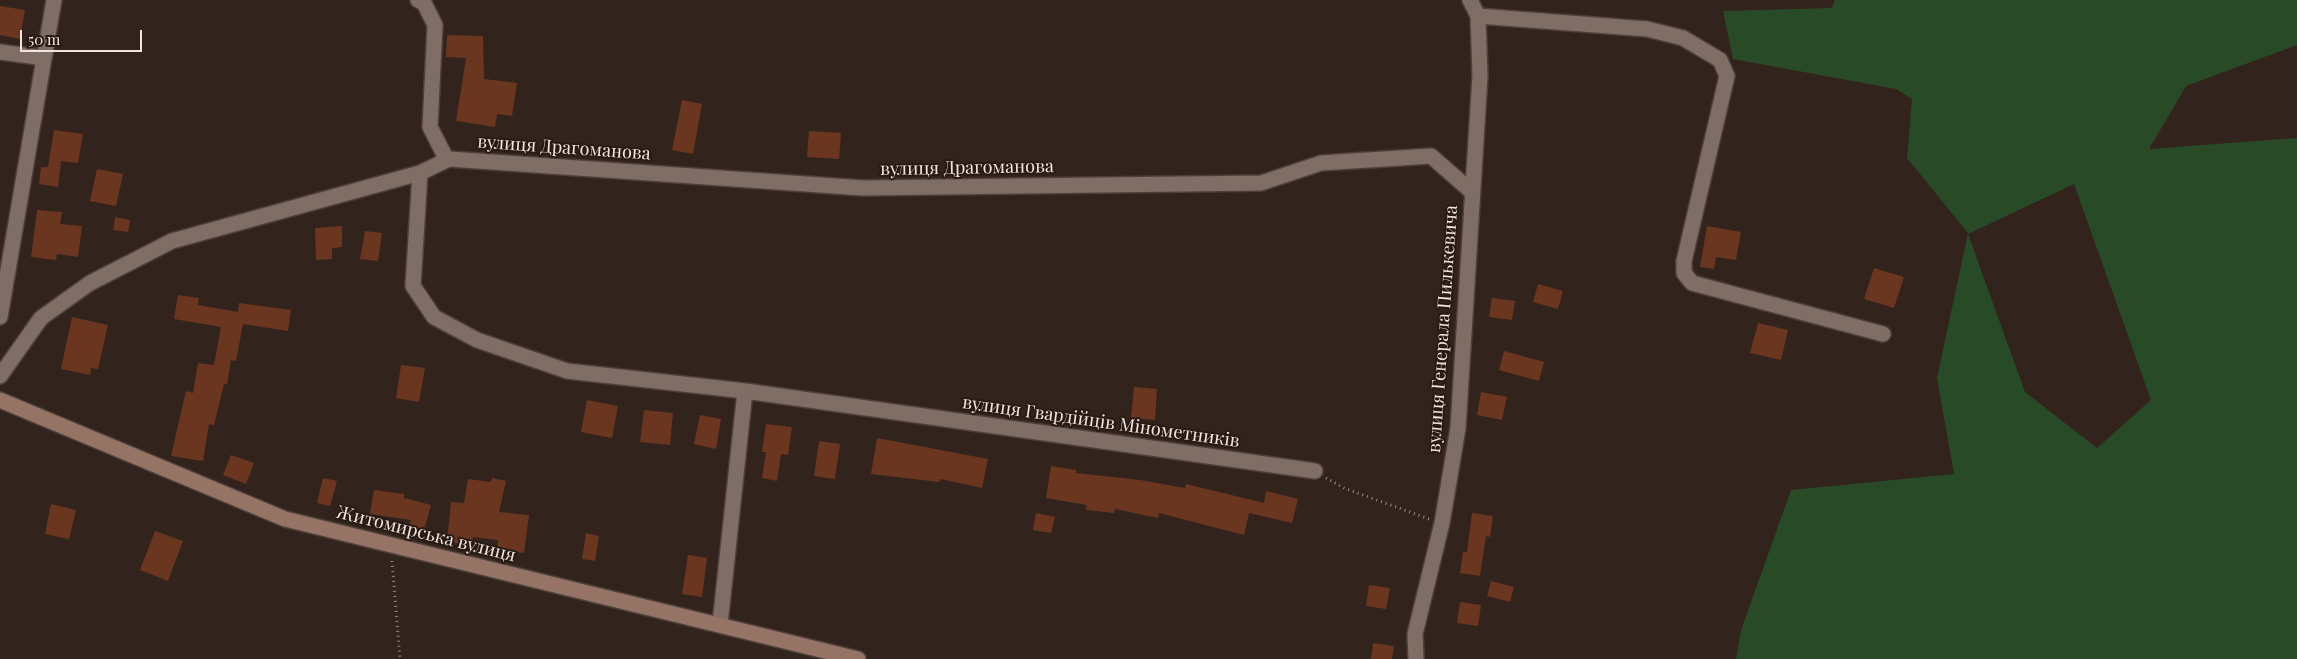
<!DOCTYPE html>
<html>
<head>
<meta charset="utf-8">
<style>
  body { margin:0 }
  #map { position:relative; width:2297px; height:659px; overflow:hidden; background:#33231d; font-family:"Playfair Display",serif }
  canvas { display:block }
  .scale { position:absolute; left:20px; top:30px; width:122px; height:22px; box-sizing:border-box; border:2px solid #f0e5e1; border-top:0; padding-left:6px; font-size:15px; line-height:18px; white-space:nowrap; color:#f0e5e1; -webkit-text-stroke:4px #291a14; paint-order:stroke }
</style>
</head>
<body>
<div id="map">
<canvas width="2297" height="659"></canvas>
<div class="scale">50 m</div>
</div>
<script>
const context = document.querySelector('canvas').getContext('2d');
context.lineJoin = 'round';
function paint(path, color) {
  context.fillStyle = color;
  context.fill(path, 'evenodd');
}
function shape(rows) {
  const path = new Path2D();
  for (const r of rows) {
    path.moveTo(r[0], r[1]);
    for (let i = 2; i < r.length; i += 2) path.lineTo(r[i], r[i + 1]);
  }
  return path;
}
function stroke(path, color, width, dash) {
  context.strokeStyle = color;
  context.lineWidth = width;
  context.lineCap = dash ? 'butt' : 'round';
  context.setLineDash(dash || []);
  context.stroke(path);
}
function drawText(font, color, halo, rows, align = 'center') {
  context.font = font + ' "Playfair Display",serif';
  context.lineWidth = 4;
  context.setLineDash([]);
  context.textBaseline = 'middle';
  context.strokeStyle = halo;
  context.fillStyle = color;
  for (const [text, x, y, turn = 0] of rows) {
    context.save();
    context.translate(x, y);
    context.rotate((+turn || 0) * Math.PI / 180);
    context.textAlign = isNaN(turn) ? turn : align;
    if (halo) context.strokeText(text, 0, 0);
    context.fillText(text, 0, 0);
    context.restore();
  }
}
paint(shape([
  [1835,0,2297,0,2297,45,2186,86,2149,149,2297,138,2297,659,1736,659,1741,630,1791,490,1954,474,1937,378,1968,233,1907,158,1912,99,1896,89,1733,59,1723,11,1832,8],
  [2074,184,2151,400,2097,448,2025,392,1968,234]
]), '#284a27');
paint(shape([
  [0,6,25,10,20,39,0,35],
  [447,35,483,36,484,79,517,83,512,116,497,114,495,127,456,121,466,58,446,57],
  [682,100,702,104,693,154,672,150],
  [54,130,83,134,78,163,61,161,58,187,39,184,41,167,48,167],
  [809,131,841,133,839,159,807,157],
  [97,169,123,174,116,206,90,201],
  [37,210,62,212,60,224,82,226,78,257,57,254,56,260,31,257],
  [115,217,130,220,128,232,113,230],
  [342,226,342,247,332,248,332,259,316,260,315,228],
  [1707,226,1741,232,1736,260,1716,257,1714,269,1700,267],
  [365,231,382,233,378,261,360,259],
  [1874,268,1904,277,1894,308,1864,299],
  [1538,284,1563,291,1558,309,1533,302],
  [178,295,199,298,198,305,238,312,239,303,291,310,288,331,243,324,236,361,231,360,227,384,224,384,214,425,209,424,203,461,171,456,186,391,193,393,198,363,214,365,221,327,174,319],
  [1492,298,1515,301,1512,320,1489,317],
  [72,317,108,325,98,369,91,368,90,375,61,369],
  [1758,323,1788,330,1781,360,1750,353],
  [1504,351,1544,362,1539,381,1499,370],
  [401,365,425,368,419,402,396,398],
  [1134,387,1157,389,1155,420,1131,418],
  [1481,392,1507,397,1502,420,1477,415],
  [587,400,618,406,612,438,581,432],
  [644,410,673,413,670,445,640,442],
  [700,415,721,419,716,449,694,444],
  [766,424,792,427,788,455,781,454,777,481,762,478,766,452,762,452],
  [877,438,988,459,982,488,940,479,939,482,871,474],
  [819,441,840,444,835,479,814,476],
  [231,455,254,463,246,484,223,475],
  [1051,466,1076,470,1076,473,1140,480,1185,488,1186,484,1264,503,1266,491,1298,499,1292,523,1249,513,1244,535,1159,513,1158,518,1115,509,1114,513,1086,510,1087,505,1046,498],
  [323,478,337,481,330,506,317,503],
  [492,478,506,481,499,512,529,515,524,553,497,550,498,540,473,537,472,545,447,542,451,502,464,503,468,479,491,482],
  [374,490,404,494,404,498,431,505,424,530,409,526,411,520,370,514],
  [51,504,76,510,69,539,45,534],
  [1036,513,1055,517,1051,533,1033,530],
  [1472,513,1493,516,1490,537,1486,536,1480,576,1460,573,1463,552,1467,552],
  [155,531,183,541,168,581,140,570],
  [586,533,599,536,595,561,582,559],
  [688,555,707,558,702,597,682,594],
  [1491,581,1514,587,1510,602,1487,596],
  [1369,585,1390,588,1386,609,1366,606],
  [1460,602,1481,605,1478,626,1457,623],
  [1373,643,1394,646,1392,659,1371,659]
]), '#6b3620');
const street = shape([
  [418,0,424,3,435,25,430,127,447,160],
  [1478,16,1647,29,1683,38,1720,60,1727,76,1684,261,1684,273,1692,283,1883,334],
  [0,52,44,58],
  [420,173,413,286,434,317,477,340,567,371,745,391,1315,471],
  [0,317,54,0],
  [0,376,41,318,90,283,172,241,420,173,449,159,863,188,1261,183,1321,163,1431,156,1472,192],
  [720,624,745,391],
  [1416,659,1415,634,1442,523,1458,428,1480,76,1478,16,1470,0]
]);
const secondary = shape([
  [0,400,285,519,858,659]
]);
stroke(street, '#4d403b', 18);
stroke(secondary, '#4d403b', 18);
stroke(shape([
  [1326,478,1344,488,1429,519],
  [392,561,400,659]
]), '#978985', 3, [1, 4]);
stroke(street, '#806d65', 15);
stroke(secondary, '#957365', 15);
drawText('18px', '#f0e5e1', '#291a14', [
  ["вулиця Драгоманова",564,148,4],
  ["вулиця Драгоманова",967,168,-1],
  ["вулиця Генерала Пилькевича",1443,329,-86],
  ["вулиця Гвардійців Мінометників",1101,422,8],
  ["Житомирська вулиця",426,534,14]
]);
</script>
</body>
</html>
